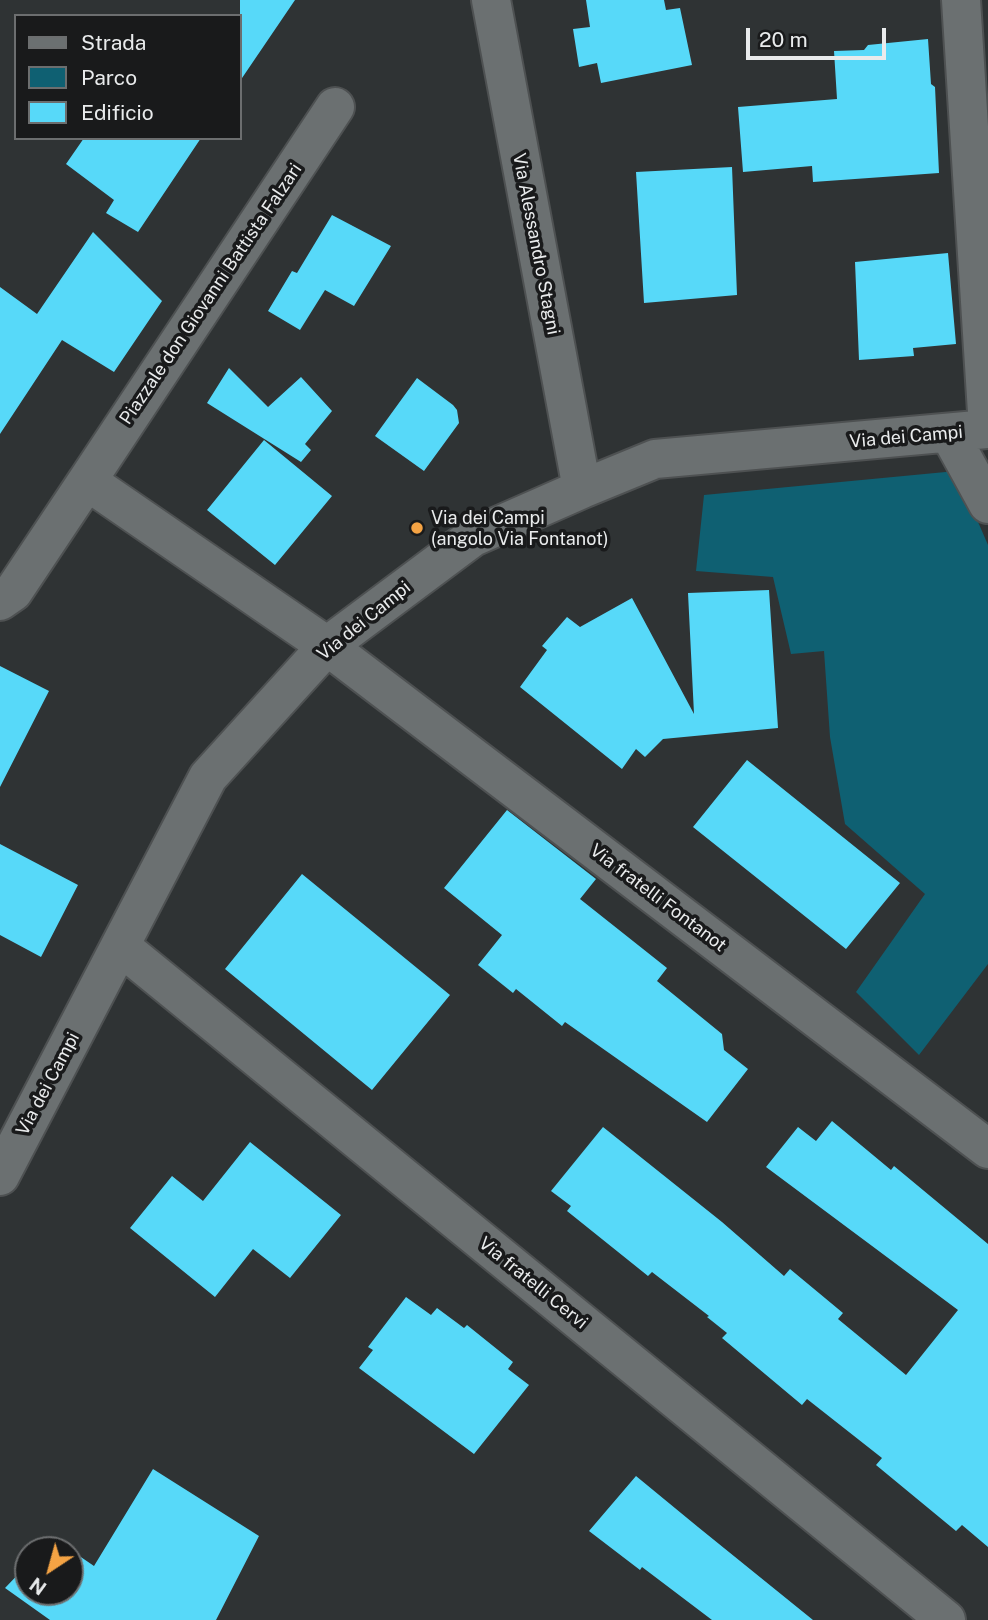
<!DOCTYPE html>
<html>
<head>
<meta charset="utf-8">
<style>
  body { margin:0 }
  #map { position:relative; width:988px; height:1620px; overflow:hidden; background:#2f3334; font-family:"Public Sans",sans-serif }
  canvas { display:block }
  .legend { position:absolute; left:14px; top:14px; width:228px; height:126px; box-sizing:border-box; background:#191a1b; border:2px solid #6c6e6f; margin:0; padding:9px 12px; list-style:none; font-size:21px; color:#e9ebec }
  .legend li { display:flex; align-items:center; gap:14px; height:35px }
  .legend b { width:35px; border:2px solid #6c6e6f }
  .north { position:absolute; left:14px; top:1536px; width:70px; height:70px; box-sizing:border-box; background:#191a1b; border:2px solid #6c6e6f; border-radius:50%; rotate:216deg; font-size:19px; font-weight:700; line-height:28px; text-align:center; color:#e9ebec }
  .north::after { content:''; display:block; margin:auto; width:24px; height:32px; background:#f4a344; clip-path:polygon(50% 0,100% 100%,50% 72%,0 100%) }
  .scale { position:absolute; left:746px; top:28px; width:140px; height:32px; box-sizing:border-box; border:4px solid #e9ebec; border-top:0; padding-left:9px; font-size:21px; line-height:24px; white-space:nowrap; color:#e9ebec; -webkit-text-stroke:5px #191a1b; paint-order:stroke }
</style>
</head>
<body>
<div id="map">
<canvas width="988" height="1620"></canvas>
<ul class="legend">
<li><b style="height:9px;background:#6b7071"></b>Strada</li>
<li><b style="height:19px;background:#0f6072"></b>Parco</li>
<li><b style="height:19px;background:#57d9f9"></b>Edificio</li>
</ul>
<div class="north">N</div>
<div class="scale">20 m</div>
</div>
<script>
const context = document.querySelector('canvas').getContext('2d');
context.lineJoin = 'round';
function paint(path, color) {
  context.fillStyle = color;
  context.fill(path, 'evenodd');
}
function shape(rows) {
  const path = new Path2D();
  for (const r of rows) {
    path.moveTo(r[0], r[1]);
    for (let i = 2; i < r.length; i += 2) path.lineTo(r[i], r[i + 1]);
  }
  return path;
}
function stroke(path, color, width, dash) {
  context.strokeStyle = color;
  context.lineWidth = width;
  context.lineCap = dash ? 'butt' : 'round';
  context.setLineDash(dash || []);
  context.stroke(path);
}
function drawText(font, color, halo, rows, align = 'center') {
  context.font = font + ' "Public Sans",sans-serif';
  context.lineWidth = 7;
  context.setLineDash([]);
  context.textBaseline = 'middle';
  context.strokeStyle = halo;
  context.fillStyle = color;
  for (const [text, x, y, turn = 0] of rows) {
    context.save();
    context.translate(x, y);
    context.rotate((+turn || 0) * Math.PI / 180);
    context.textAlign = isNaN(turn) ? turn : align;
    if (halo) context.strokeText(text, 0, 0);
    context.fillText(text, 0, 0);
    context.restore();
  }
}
paint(shape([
  [956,471,988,545,988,964,919,1055,856,992,925,894,845,824,830,737,824,651,791,654,773,577,696,571,704,495]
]), '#0f6072');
paint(shape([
  [240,0,295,0,240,81],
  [586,0,664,0,666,10,680,8,692,65,601,83,597,63,579,67,573,29,590,27],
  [928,39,931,84,935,87,939,173,813,182,812,166,743,172,738,107,837,99,834,51,864,50,868,45],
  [84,138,201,138,138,232,106,213,114,200,66,164],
  [732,167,737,295,644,303,636,172],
  [332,215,391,246,354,306,325,290,300,330,268,311,292,271,297,273],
  [93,232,162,301,114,372,62,340,0,434,0,287,37,314],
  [948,253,956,344,913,348,914,356,859,360,855,262],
  [229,368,268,407,301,377,332,411,305,444,311,450,301,462,207,403],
  [417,378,453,405,457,410,459,423,424,471,375,436],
  [264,440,332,496,275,565,207,510],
  [769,590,778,728,663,739,645,757,636,749,622,769,520,687,547,650,542,646,567,617,580,627,632,598,694,714,688,593],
  [0,666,49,691,0,787],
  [747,760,900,883,846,949,693,827],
  [507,810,596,879,580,899,667,968,657,981,722,1034,724,1050,748,1069,707,1122,565,1022,562,1026,516,989,513,993,478,965,502,935,444,888],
  [0,844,78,885,41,957,0,935],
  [302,874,450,995,372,1090,225,969],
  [832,1121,891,1170,894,1166,988,1244,988,1547,962,1525,956,1531,876,1465,882,1458,807,1399,802,1405,722,1338,727,1333,707,1317,709,1316,652,1272,648,1276,567,1211,571,1206,551,1191,603,1127,722,1222,784,1276,790,1269,843,1313,838,1319,906,1375,958,1310,766,1167,798,1127,816,1141],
  [250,1142,341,1215,290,1278,253,1249,215,1297,130,1228,172,1176,203,1201],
  [406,1297,431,1315,437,1308,464,1328,467,1325,513,1362,508,1369,529,1385,474,1454,359,1368,373,1350,368,1347],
  [153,1469,259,1536,216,1620,50,1620,5,1588,28,1564,28,1592,70,1592,70,1550,41,1550,53,1538,94,1566],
  [636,1476,698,1527,813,1620,712,1620,642,1567,640,1570,589,1531]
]), '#57d9f9');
const minor = shape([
  [491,0,582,489],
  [961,0,988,428],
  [335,107,87,481,327,646,988,1149],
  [949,433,988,504],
  [0,601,13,592,87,481],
  [120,946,946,1620],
  [0,1176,208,777,327,646,473,537,582,489,655,459,988,429]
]);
stroke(minor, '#4e5152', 42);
stroke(minor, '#6b7071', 38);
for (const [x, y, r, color] of [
  [417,528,7,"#f4a344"]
]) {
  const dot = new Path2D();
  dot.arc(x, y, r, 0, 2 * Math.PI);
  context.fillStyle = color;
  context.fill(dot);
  stroke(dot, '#191a1b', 2.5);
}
drawText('18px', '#e9ebec', '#191a1b', [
  ["Via Alessandro Stagni",536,244,79],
  ["Piazzale don Giovanni Battista Falzari",211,294,-56],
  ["Via dei Campi",906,437,-5],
  ["Via dei Campi",364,621,-39],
  ["Via fratelli Fontanot",658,898,37],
  ["Via dei Campi",48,1084,-62],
  ["Via fratelli Cervi",533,1283,39]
]);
drawText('18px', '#e9ebec', '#191a1b', [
  ["Via dei Campi",431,518],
  ["(angolo Via Fontanot)",431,539]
], 'left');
</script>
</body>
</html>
